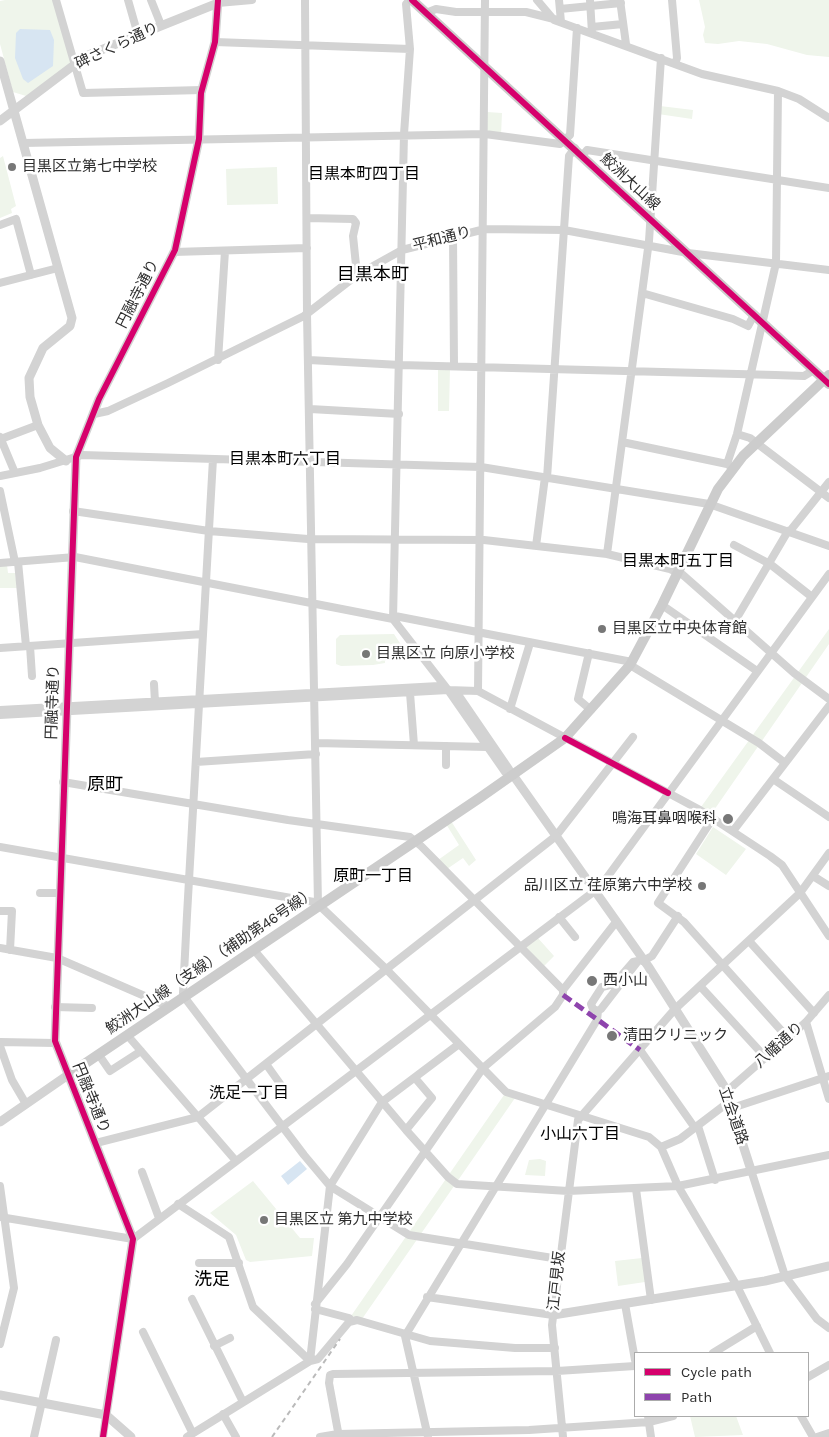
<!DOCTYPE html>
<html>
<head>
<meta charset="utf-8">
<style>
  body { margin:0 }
  #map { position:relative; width:829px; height:1437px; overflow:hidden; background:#fff; font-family:Karla,sans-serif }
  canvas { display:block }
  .legend { position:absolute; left:634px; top:1352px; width:175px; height:65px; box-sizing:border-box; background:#fff; border:1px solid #ababab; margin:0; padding:6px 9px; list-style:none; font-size:15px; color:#2e2e2e }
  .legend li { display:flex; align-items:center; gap:10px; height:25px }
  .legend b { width:25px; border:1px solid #ababab }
</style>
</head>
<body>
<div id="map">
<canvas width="829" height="1437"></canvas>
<ul class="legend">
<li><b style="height:6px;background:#d6006c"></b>Cycle path</li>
<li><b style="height:6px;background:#8e44ad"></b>Path</li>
</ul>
</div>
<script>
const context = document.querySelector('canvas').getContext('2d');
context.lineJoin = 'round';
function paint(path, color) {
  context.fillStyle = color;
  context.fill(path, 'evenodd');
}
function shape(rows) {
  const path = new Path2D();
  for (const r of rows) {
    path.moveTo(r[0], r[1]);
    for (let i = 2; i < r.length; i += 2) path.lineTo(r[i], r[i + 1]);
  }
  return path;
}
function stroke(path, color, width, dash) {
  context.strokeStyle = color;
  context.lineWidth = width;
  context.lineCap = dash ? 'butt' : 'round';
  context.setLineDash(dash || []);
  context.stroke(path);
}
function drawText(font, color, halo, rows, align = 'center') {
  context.font = font + ' Karla,"Noto Sans JP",sans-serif';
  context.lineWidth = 5;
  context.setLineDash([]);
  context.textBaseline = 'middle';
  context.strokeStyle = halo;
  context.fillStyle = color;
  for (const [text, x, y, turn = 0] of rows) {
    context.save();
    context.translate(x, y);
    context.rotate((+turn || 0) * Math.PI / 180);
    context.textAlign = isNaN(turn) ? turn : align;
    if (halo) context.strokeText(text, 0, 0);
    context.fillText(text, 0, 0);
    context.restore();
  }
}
paint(shape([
  [5,0,55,0,74,62,26,96,13,92,0,44,0,1],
  [699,0,829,0,829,57,807,55,767,44,739,41,718,44,705,43,703,35,705,27],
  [660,106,693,110,692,119,658,114],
  [487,112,502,113,501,135,487,132],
  [3,156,16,206,11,209,12,213,0,218,0,158],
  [277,167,278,204,227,205,226,169],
  [438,368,450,368,449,411,438,411],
  [7,565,8,573,15,573,17,588,0,588,0,566],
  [829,629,829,644,712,813,701,807],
  [394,634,411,660,385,661,385,663,373,665,341,666,336,664,336,639,340,635],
  [451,821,476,860,469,866,463,858,447,869,438,860,459,845,446,824],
  [713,827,746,849,726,875,696,854],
  [537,937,554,956,544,966,525,946],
  [504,1095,515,1098,362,1319,351,1316],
  [540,1159,546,1161,545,1176,525,1175,529,1160],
  [253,1181,300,1238,314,1238,312,1256,250,1262,246,1260,236,1235,210,1213],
  [642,1258,645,1282,618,1286,615,1261],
  [690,1416,736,1416,743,1435,695,1437]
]), '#eff5eb');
paint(shape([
  [20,29,50,30,54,40,53,66,28,83,23,79,15,58,16,33],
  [300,1161,307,1169,288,1185,281,1176]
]), '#d7e5f2');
stroke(shape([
  [56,0,83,93,202,90],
  [128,0,138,35],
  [151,0,161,25],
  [305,0,307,314,318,904],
  [537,0,554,20,702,74,778,91,799,99,829,118],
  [559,0,561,22],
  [590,0,592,33],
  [620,0,626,44],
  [672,0,677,58,675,64],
  [218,3,252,0],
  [560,9,621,3],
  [426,13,436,9,456,12,526,12,554,19],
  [592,27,623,24],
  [215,42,410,49],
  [23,143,485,134,560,144,570,135,577,28],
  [582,156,587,150,829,188],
  [307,218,353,219,356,223,353,236,357,275],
  [0,225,16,219,31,275],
  [453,236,454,366],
  [174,252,307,248],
  [0,283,58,268],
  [642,293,733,319,748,326,754,315],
  [218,360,225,251],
  [309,360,400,365,775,375,804,376,814,370],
  [310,409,399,414],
  [94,414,108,411,168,383,304,316,357,275,402,250,485,229,564,230,688,253,829,270],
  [737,434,750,438,829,498],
  [0,437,15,473],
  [1,439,38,425],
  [622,442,727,464,730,466],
  [213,459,187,915,183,993,185,998,304,1155,330,1186,409,1235,559,1259],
  [727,464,737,434,776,263,778,91],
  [0,476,40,468,82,455,481,467,709,504,829,546],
  [547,478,569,156,575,148],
  [0,491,15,562],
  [73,511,209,531,308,539,484,540,607,554,670,569,683,575,794,673,829,699],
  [790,531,829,482],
  [734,545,770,564,812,597],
  [536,546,545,477],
  [607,554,649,241,661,58],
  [18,562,26,646],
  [0,563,75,557,393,619,448,690,505,772,513,775],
  [662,605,757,671],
  [395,616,632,662],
  [393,619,404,134,410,49,406,4,410,0],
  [735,621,788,531],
  [30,646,32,676],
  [0,648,203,634],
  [589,653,578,699,591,710],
  [630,665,759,743,785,763],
  [154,684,155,702],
  [478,691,485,0],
  [410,693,414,745],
  [510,709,530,643],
  [0,710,439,686,457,693,509,769],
  [0,715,448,690,478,691,700,810,770,856,782,865,829,936],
  [316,743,487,747],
  [196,762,316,754],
  [446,765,446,746],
  [773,779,829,817],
  [63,782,288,820,410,837,421,846,563,990],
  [713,818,658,903,684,922,788,1038],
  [733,831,829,706],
  [0,847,314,902,320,906,386,969,506,1092,649,1137,661,1147,678,1186,737,1286,770,1353],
  [813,876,829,886],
  [40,893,59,893],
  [0,911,12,911,10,950],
  [559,917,575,937],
  [749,941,814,1013],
  [0,948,57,958,170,1007],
  [254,950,406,1130,448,1177,457,1184,568,1191,678,1186,829,1155],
  [638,961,601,1009,598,1011,593,1009,591,1004,602,987,614,984,633,962,638,961],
  [643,961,652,956,678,916],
  [700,986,766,1058],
  [55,1007,92,1008],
  [806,1022,829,1099],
  [128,1036,236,1161],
  [0,1042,55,1043],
  [0,1046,12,1080,26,1104],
  [640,1050,695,1128],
  [99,1055,110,1071,141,1051],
  [266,1064,281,1085],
  [726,1092,806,1022,829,995],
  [732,1108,829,1076],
  [698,1126,715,1180],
  [406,1130,432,1098,415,1078],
  [96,1143,198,1117,556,836,633,737],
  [661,1147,680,1139,730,1101],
  [751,1170,785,1276,817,1319,829,1328],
  [142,1172,159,1218],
  [0,1186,14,1288,0,1344],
  [636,1189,651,1300],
  [178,1204,229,1237,253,1307,310,1361],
  [0,1217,133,1239,600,887,829,574],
  [199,1263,239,1263],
  [427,1297,553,1315],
  [192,1299,243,1402],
  [315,1304,347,1264,483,1068,555,1007,563,995,563,990,616,922],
  [625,1304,635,1360],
  [315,1309,349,1318],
  [143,1332,192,1432],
  [214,1346,230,1338],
  [713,1353,757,1326],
  [310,1361,330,1186,382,1102,459,1044],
  [808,1377,829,1365],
  [223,1414,236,1437],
  [648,1416,651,1437],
  [801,1416,813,1437],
  [34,1437,56,1340],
  [103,1437,106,1415],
  [187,1437,310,1361,318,1359,349,1322,357,1320,430,1341,515,1348,555,1348],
  [320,1437,338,1434,529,1430,649,1422,673,1416],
  [339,1437,329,1383,330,1375,333,1374,557,1371,635,1366],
  [428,1437,405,1336,597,1020,598,1011],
  [563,1437,552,1325,578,1120,675,1009,800,893,829,853],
  [817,1437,829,1433]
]), '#d3d3d3', 8);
stroke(shape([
  [0,61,72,318,70,326,43,348,29,378,30,397,38,425,50,448,66,461],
  [0,121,86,56,218,3],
  [513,775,648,966,724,1086,751,1170],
  [0,1122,68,1075],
  [553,1315,765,1281,829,1266],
  [0,1395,106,1415],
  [106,1415,133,1239,55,1041,76,457,99,399,175,250,199,139,201,93,215,42,218,0],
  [106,1415,131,1437]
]), '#d3d3d3', 9);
stroke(shape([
  [412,0,829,384],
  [68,1075,481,797,565,738,630,665,662,605,718,489,743,456,829,375]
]), '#ccc', 10);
stroke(shape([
  [272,1437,340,1339]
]), '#bababa', 2, [5, 4]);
stroke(shape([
  [563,995,640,1050]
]), '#8e44ad', 5, [10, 5]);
stroke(shape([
  [412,0,829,384],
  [565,738,668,793],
  [103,1437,133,1239,55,1041,76,457,99,399,175,250,199,139,201,93,215,42,218,0]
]), '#d6006c', 6);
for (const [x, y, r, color] of [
  [12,167,5,"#777"],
  [602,629,5,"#777"],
  [366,654,5,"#777"],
  [728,819,6,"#777"],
  [702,886,5,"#777"],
  [592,981,6,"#777"],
  [612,1036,6,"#777"],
  [264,1220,5,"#777"]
]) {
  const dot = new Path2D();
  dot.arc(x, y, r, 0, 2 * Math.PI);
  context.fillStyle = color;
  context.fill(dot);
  stroke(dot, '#fff', 2);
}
drawText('15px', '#2e2e2e', '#fff', [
  ["碑さくら通り",117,46,-25],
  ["鮫洲大山線",630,182,43],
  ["平和通り",442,239,-14],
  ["円融寺通り",138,294,-63],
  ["円融寺通り",53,702,-88],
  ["鮫洲大山線（支線）（補助第46号線）",211,961,-34],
  ["八幡通り",779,1045,-42],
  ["円融寺通り",91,1098,68],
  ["立会道路",733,1116,71],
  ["江戸見坂",557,1281,-84]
]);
drawText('15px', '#2e2e2e', '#fff', [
  ["目黒区立第七中学校",22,167],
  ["目黒区立中央体育館",612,629],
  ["目黒区立 向原小学校",376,654],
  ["鳴海耳鼻咽喉科",717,819,"right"],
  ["品川区立 荏原第六中学校",692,886,"right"],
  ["西小山",603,981],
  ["清田クリニック",623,1036],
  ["目黒区立 第九中学校",274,1220]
], 'left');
drawText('16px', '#000', '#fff', [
  ["目黒本町四丁目",364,174],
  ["目黒本町六丁目",285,459],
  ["目黒本町五丁目",678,561],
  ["原町一丁目",373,876],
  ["洗足一丁目",249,1093],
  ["小山六丁目",580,1134]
]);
drawText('18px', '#000', '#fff', [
  ["目黒本町",373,275],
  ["原町",105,785],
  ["洗足",212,1280]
]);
</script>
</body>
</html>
